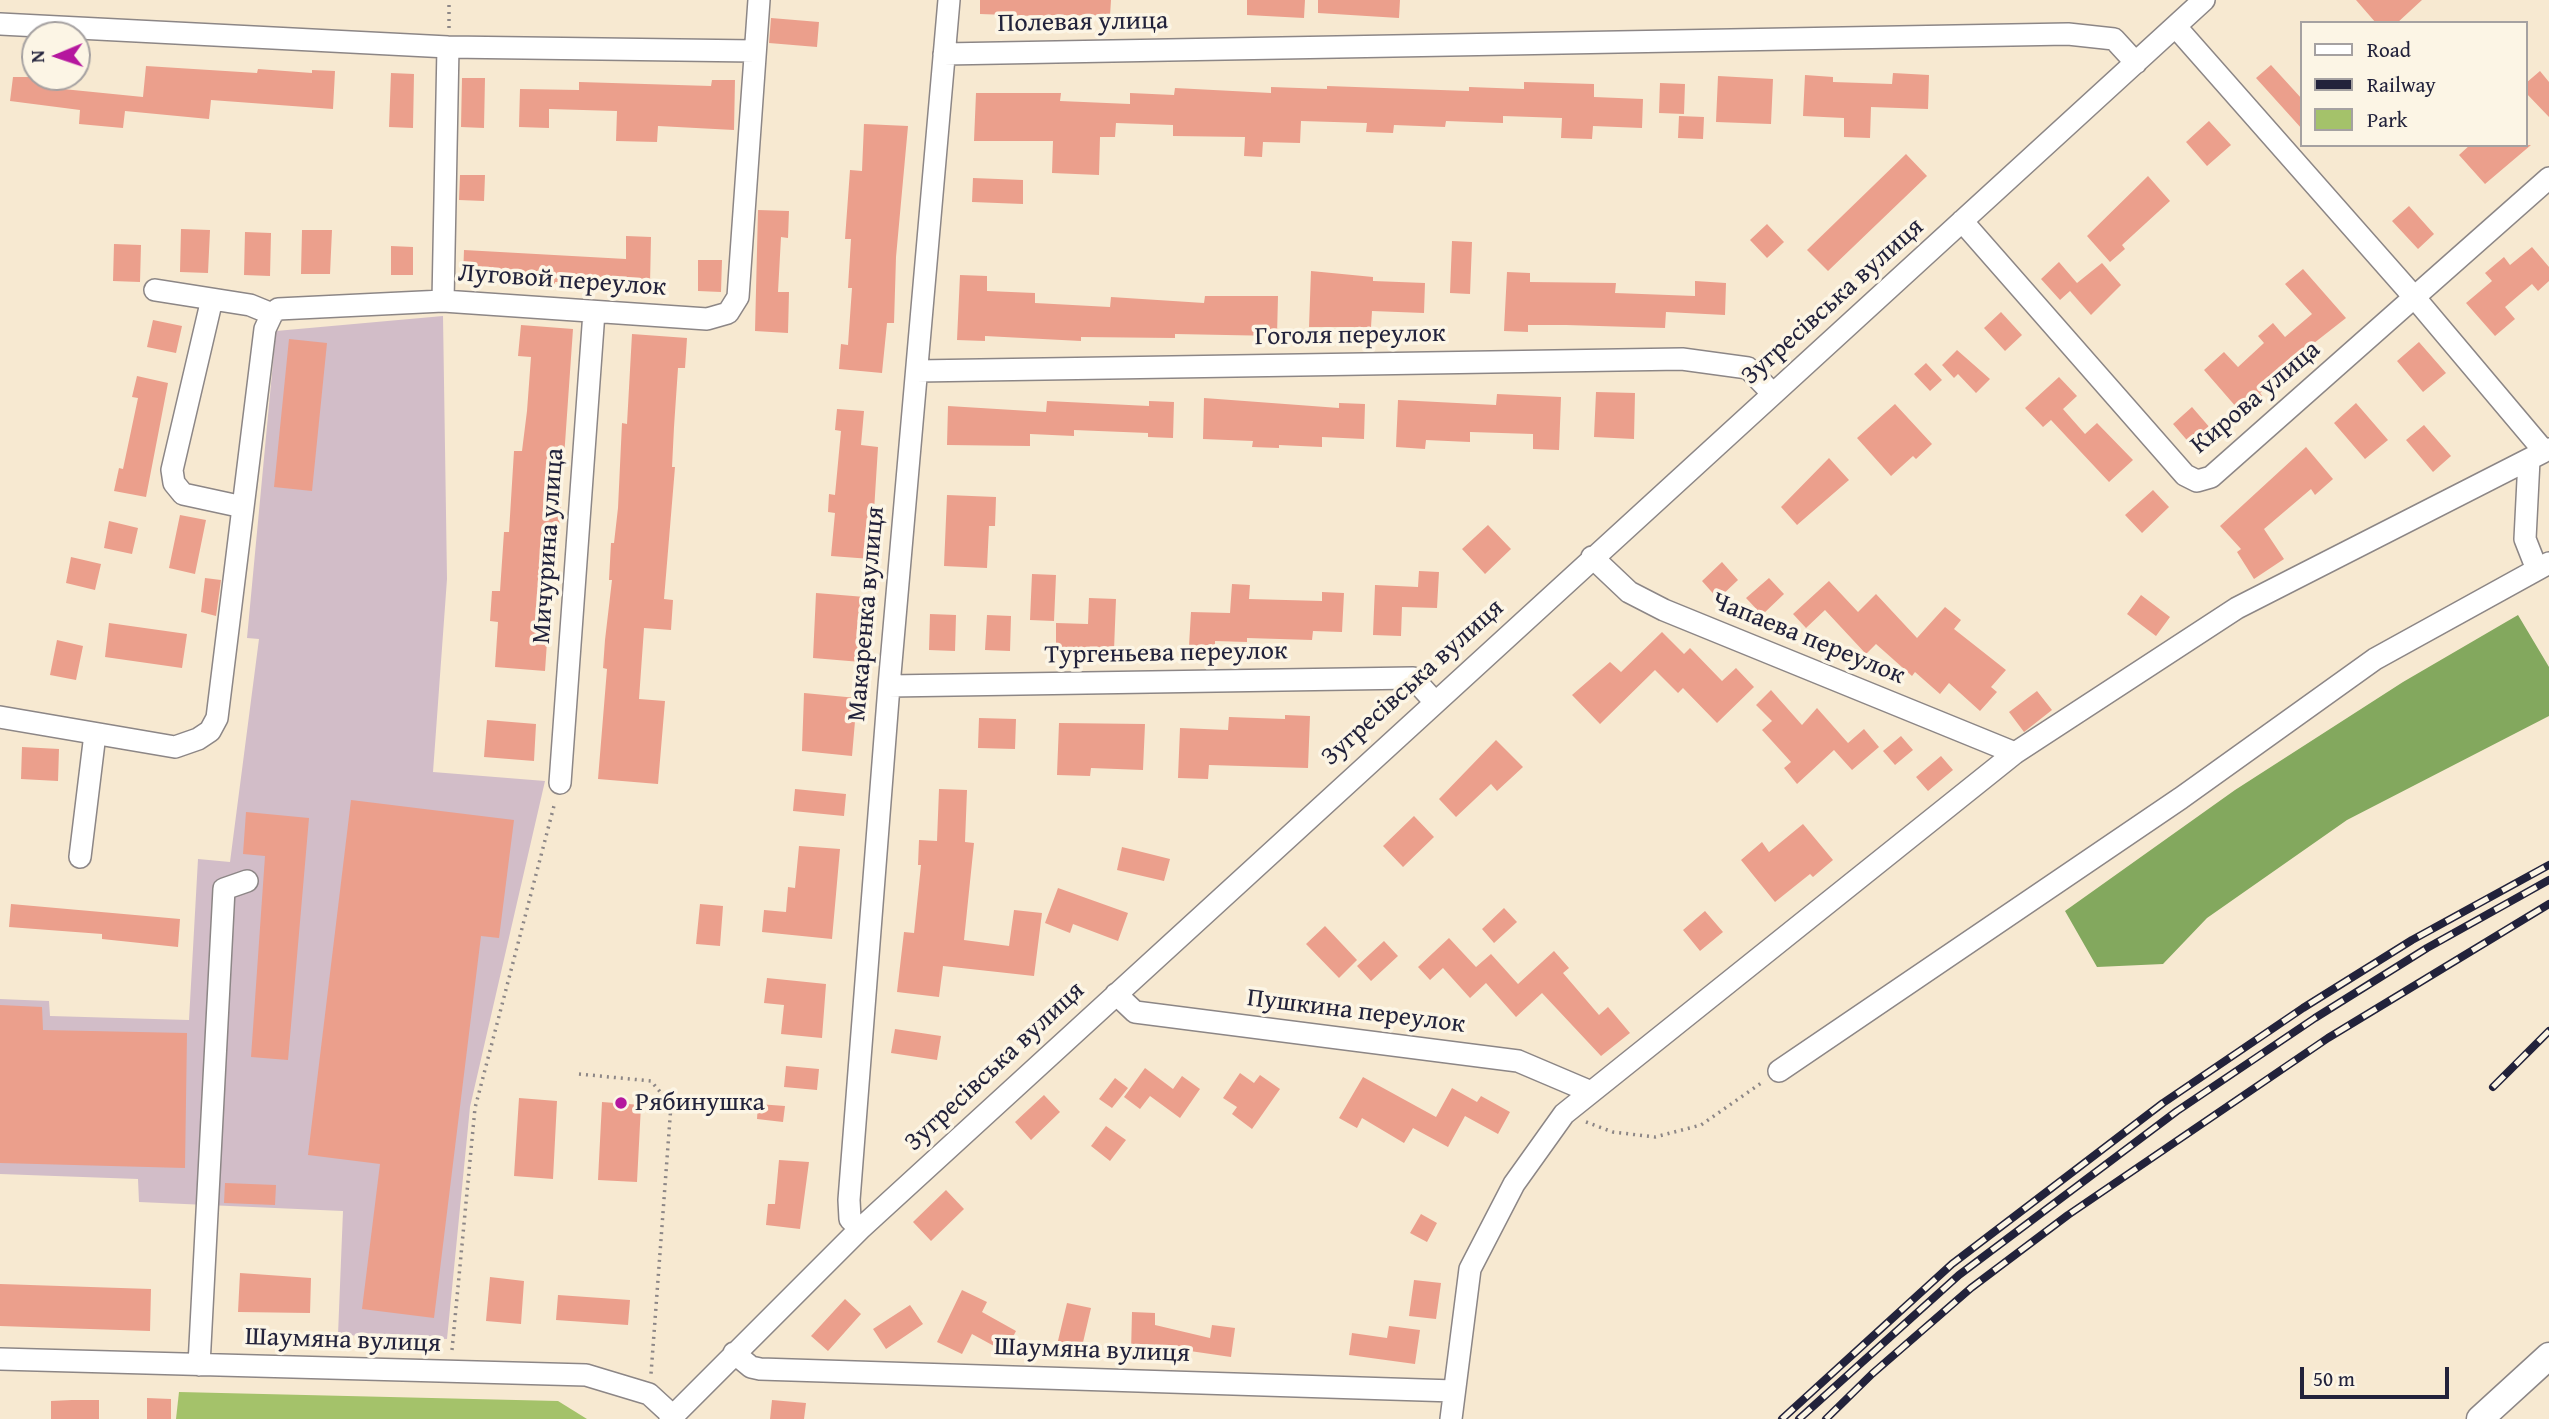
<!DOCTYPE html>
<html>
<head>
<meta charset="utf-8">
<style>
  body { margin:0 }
  #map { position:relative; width:2549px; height:1419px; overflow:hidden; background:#f7e9d1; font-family:"Gentium Book Plus",serif }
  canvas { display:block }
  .legend { position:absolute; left:2300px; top:21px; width:228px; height:126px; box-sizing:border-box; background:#fcf5e5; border:2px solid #a5a1a1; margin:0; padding:9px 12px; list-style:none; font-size:21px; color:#22223b }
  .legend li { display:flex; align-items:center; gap:14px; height:35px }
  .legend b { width:35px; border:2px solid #a5a1a1 }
  .north { position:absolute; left:21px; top:21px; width:70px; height:70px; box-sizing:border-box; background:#fcf5e5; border:2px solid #a5a1a1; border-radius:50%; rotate:268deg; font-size:19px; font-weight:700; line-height:28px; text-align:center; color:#22223b }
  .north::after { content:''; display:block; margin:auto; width:24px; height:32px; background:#b5179e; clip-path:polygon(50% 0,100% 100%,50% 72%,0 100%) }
  .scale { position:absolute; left:2300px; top:1367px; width:149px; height:32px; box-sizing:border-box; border:4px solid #22223b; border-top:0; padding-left:9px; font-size:21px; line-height:24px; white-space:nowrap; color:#22223b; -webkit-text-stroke:5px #fcf5e5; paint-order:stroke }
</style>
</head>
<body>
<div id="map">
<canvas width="2549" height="1419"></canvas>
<ul class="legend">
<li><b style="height:9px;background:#fff"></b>Road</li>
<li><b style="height:9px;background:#22223b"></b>Railway</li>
<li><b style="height:19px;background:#a4c26a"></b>Park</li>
</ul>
<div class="north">N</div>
<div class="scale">50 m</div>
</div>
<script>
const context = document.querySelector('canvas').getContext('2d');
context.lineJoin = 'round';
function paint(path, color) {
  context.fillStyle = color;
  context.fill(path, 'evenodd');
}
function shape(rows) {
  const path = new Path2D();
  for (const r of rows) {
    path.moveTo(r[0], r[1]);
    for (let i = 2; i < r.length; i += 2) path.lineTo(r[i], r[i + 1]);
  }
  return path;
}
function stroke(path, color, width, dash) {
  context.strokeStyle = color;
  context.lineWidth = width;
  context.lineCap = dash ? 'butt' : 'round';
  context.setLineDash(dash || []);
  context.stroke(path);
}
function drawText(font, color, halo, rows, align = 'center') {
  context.font = font + ' "Gentium Book Plus",serif';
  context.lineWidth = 7;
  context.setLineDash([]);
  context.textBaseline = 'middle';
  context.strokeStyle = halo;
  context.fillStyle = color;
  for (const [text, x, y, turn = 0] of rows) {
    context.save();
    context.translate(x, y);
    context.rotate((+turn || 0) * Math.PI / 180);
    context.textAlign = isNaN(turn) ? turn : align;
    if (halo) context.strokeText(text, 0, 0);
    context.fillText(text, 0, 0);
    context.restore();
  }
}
paint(shape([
  [443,316,447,579,433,772,545,781,470,1107,447,1339,338,1335,343,1211,139,1202,138,1179,0,1174,0,999,49,1001,50,1016,189,1020,198,859,230,862,259,639,247,638,276,331]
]), '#d2bdc8');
paint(shape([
  [179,1392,558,1401,587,1419,176,1419]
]), '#a4c26a');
paint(shape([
  [2518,615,2549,667,2549,716,2347,820,2207,918,2163,964,2097,967,2065,911,2235,790,2403,682]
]), '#83a85e');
paint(shape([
  [980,0,1111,0,1110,16,1059,15,1058,20,1034,19,1034,16,980,14],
  [1247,0,1305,0,1304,18,1247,15],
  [1318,0,1400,0,1399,18,1318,13],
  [2356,0,2422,0,2397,23,2376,23],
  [771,18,819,22,817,47,769,43],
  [2271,65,2302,99,2302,129,2256,78],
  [146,66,257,73,258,69,312,73,312,70,335,71,333,109,211,100,209,119,125,111,123,128,79,124,80,110,10,101,13,77,64,77,63,89,143,97],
  [2540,71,2549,82,2549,117,2526,93,2526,83],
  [391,73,414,74,413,128,389,127],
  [1893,73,1929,75,1928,109,1871,107,1870,138,1844,137,1844,118,1803,116,1805,75,1833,77,1833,82,1892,84],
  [1718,76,1773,79,1771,124,1716,122],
  [462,78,485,78,484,128,461,127],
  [712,80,735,80,734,130,658,126,657,142,616,141,617,111,549,109,549,128,519,127,520,89,579,90,579,82,711,86],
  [1524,82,1594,84,1594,97,1643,99,1642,128,1593,126,1592,139,1561,138,1562,118,1503,116,1503,123,1446,121,1445,127,1394,125,1393,133,1366,132,1367,123,1301,121,1300,143,1263,142,1262,157,1244,156,1245,137,1173,136,1173,125,1116,123,1115,137,1100,137,1099,175,1052,173,1053,141,974,141,976,93,1061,93,1060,101,1130,104,1130,93,1174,95,1175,88,1271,93,1271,87,1327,89,1327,86,1469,91,1469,87,1524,89],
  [1660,83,1685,84,1684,114,1659,113],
  [1679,116,1704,117,1703,139,1678,138],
  [2209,121,2231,145,2207,166,2186,142],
  [864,124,908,126,896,257,894,323,887,323,882,373,839,369,841,344,848,345,852,288,848,288,851,239,845,239,850,170,862,171],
  [2470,145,2531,145,2485,184,2459,155],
  [1906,154,1927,176,1828,271,1807,250],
  [460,175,485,175,484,201,459,200],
  [2148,176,2170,201,2122,245,2125,249,2110,262,2087,236],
  [973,178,1023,180,1023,204,972,202],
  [2409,206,2434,234,2418,249,2392,221],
  [758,210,789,211,788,238,781,237,778,292,789,292,788,333,755,331],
  [1767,224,1784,242,1767,258,1750,240],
  [181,229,210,230,208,273,180,272],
  [302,230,332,230,330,274,301,274],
  [245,232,271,233,270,276,244,275],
  [626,236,651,237,650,284,555,282,555,286,517,285,517,279,463,278,464,250,626,259],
  [1452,241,1472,242,1470,294,1450,293],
  [114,244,141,245,140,282,113,281],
  [391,246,413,247,413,275,391,275],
  [2532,247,2549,267,2549,281,2538,291,2532,284,2505,307,2515,319,2495,336,2466,303,2492,281,2485,273,2504,257,2510,265],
  [698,260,722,260,721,292,698,291],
  [2059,262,2077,283,2102,263,2121,285,2091,315,2070,291,2060,300,2041,279],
  [2303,269,2346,318,2300,354,2302,356,2260,393,2264,398,2244,416,2204,370,2224,352,2238,367,2264,343,2258,336,2273,323,2285,337,2312,314,2285,284],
  [1311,271,1373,277,1373,281,1425,283,1424,313,1372,311,1371,327,1309,327],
  [1507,272,1530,273,1530,282,1616,283,1615,293,1695,296,1695,281,1726,283,1725,315,1666,312,1665,328,1566,325,1528,325,1528,332,1504,331],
  [960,275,987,276,987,291,1035,293,1035,303,1110,307,1111,297,1204,303,1205,296,1278,296,1277,336,1175,334,1175,338,1081,337,1081,341,985,336,985,341,957,340],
  [2001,312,2022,335,2005,351,1984,328],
  [153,320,182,326,176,353,147,347],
  [521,325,573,329,556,572,547,571,541,642,547,642,545,671,495,667,498,622,490,621,492,591,500,591,504,532,509,532,514,451,522,451,527,411,531,357,518,356],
  [632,334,687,338,685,368,678,368,674,427,672,467,675,467,664,599,673,600,671,630,644,628,639,699,665,701,658,784,598,779,607,669,603,668,605,640,612,580,609,580,611,543,614,543,618,508,622,423,627,424],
  [289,339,327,343,312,491,274,487],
  [2419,342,2446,373,2423,392,2397,361],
  [1957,350,1990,379,1976,393,1958,374,1954,378,1942,365],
  [1926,363,1942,380,1930,391,1914,374],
  [137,376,168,383,146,497,114,491,119,468,123,469,138,398,132,397],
  [2059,377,2077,396,2063,409,2085,434,2097,423,2133,460,2109,482,2051,420,2043,427,2025,408],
  [1596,392,1635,393,1634,439,1594,437],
  [1497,394,1561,397,1559,450,1533,449,1533,434,1470,432,1470,442,1426,440,1425,449,1396,447,1398,400,1496,405],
  [1204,398,1339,408,1339,403,1365,404,1364,439,1322,437,1322,447,1279,445,1279,448,1252,447,1253,441,1203,439],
  [1047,401,1149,406,1149,401,1174,402,1173,438,1148,437,1148,433,1074,430,1074,436,1030,434,1030,446,947,445,948,406,1046,412],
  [2356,403,2388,440,2365,459,2334,423],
  [1895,404,1932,444,1916,459,1913,456,1891,476,1857,438],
  [2192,407,2217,436,2198,453,2173,424],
  [837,409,864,411,861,445,878,447,871,559,831,556,835,513,828,512,829,494,835,495,841,431,835,430],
  [2424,425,2451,456,2433,472,2406,440],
  [2306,447,2333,479,2315,495,2311,489,2264,529,2284,559,2254,579,2237,552,2241,549,2220,526],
  [1829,458,1849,480,1797,525,1781,507],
  [2153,490,2169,507,2142,533,2125,515],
  [947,495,996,497,995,526,989,526,987,568,944,566],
  [180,515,206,520,195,574,169,568],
  [109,521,138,528,132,554,104,548],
  [1488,525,1511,549,1485,574,1462,549],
  [71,557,101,564,95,590,66,583],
  [1722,562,1738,580,1718,599,1702,581],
  [1419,571,1439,572,1437,608,1402,607,1401,636,1373,635,1375,585,1418,587],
  [1032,574,1056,575,1054,621,1030,620],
  [205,578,221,580,216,616,201,612],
  [1769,578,1784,594,1762,615,1746,598],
  [1829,581,1858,612,1876,594,1917,638,1945,607,1961,620,1954,629,2006,670,1991,687,1997,692,1980,711,1949,683,1940,694,1915,672,1912,676,1876,644,1866,654,1825,610,1806,628,1793,614],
  [1232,584,1250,585,1249,599,1322,601,1322,592,1344,593,1342,632,1313,631,1312,640,1247,638,1247,642,1215,641,1215,647,1189,646,1191,612,1230,613],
  [816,593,865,597,861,662,813,658],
  [2141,595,2170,617,2156,636,2127,614],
  [1089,598,1116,599,1114,650,1056,650,1056,623,1088,624],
  [930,614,956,615,955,651,929,650],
  [987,615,1011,616,1010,651,985,650],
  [109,623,187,634,182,668,105,657],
  [1662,632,1684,654,1690,648,1722,681,1736,668,1754,687,1717,723,1683,688,1678,693,1655,670,1600,724,1572,695,1610,662,1621,672],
  [57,640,83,646,76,680,50,675],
  [1771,690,1802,725,1817,708,1848,743,1864,729,1879,747,1852,770,1834,750,1797,784,1784,768,1791,762,1762,730,1772,721,1756,705],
  [2037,691,2052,710,2024,732,2009,712],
  [804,693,857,698,852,756,802,751],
  [1285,715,1310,716,1308,768,1209,765,1208,779,1178,778,1180,728,1228,730,1229,717,1285,719],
  [979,718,1016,719,1015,749,978,748],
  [487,720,536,724,534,761,484,757],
  [1059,723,1145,724,1143,770,1091,768,1090,776,1057,775],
  [1901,736,1913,750,1895,765,1883,751],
  [1496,740,1523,767,1497,791,1491,784,1456,817,1439,799],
  [22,747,59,749,58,781,21,779],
  [1941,756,1953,770,1928,791,1916,777],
  [795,789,846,794,844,816,793,811],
  [939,789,967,790,965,842,974,843,964,940,1009,946,1014,910,1042,913,1034,976,943,966,939,997,897,992,904,932,914,933,921,865,918,865,919,840,937,841],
  [351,800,514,820,499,938,481,936,434,1318,362,1309,380,1164,308,1155],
  [246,812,309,818,288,1060,251,1057,265,856,243,854],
  [1414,816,1434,837,1403,867,1383,846],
  [1803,824,1833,860,1813,877,1810,874,1775,902,1741,860,1762,842,1769,852],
  [799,846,840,849,832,939,762,932,764,910,786,912,788,887,795,888],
  [1122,847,1170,859,1164,881,1117,870],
  [1058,888,1128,913,1118,941,1073,924,1070,933,1045,923],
  [11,904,180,919,178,947,102,939,102,934,9,927],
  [700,904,723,906,720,946,696,944],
  [1504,908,1517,922,1494,943,1482,929],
  [1705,911,1723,932,1700,951,1683,930],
  [1325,926,1357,960,1339,978,1306,944],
  [1449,938,1476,967,1491,954,1518,984,1554,951,1569,968,1563,973,1599,1015,1608,1007,1630,1033,1601,1056,1542,993,1516,1017,1486,983,1470,998,1443,968,1430,980,1418,967],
  [1384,941,1398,956,1371,981,1357,966],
  [767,978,826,984,822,1038,781,1034,784,1005,764,1003],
  [0,1005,42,1007,43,1030,187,1033,185,1168,0,1163],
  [895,1029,941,1036,937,1060,891,1053],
  [786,1066,819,1069,817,1090,784,1087],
  [1145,1068,1173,1089,1182,1076,1200,1089,1180,1118,1150,1096,1140,1109,1124,1097],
  [1240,1073,1254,1083,1260,1075,1280,1089,1252,1129,1232,1114,1237,1107,1223,1098],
  [1363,1077,1436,1117,1452,1088,1477,1102,1481,1096,1510,1112,1498,1134,1465,1116,1448,1147,1413,1128,1404,1143,1362,1118,1357,1128,1339,1118],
  [1115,1078,1128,1088,1112,1108,1099,1099],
  [1044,1095,1060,1112,1031,1140,1015,1122],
  [519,1098,557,1101,553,1179,514,1176],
  [602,1102,641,1105,637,1182,598,1180],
  [758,1104,785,1106,783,1122,757,1119],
  [1106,1126,1126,1140,1110,1161,1091,1146],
  [779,1160,809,1162,800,1229,766,1225,768,1204,775,1204],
  [225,1183,276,1185,275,1205,224,1203],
  [946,1190,964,1209,931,1241,913,1222],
  [1421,1214,1437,1223,1427,1242,1410,1233],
  [240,1273,311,1278,310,1313,238,1312],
  [490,1277,524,1281,521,1324,486,1321],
  [1414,1280,1441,1283,1436,1319,1409,1316],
  [0,1284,151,1289,150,1331,0,1326],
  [962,1290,987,1302,982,1312,1016,1331,1005,1352,972,1334,962,1354,937,1342],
  [558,1295,630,1300,628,1325,556,1320],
  [845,1299,861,1314,828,1351,811,1336],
  [1067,1303,1091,1308,1081,1351,1057,1345],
  [910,1305,923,1324,886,1349,873,1329],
  [1132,1312,1155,1313,1155,1325,1210,1338,1212,1325,1235,1328,1231,1357,1190,1351,1189,1357,1154,1349,1154,1354,1131,1353],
  [1389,1326,1420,1330,1415,1364,1349,1355,1352,1333,1387,1338],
  [147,1398,171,1399,171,1419,147,1419],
  [72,1400,99,1400,99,1419,51,1419,51,1401],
  [772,1400,806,1403,804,1419,770,1419]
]), '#eb9f8c');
const minor = shape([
  [0,24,448,47,755,51],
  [2176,27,2415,298,2544,451],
  [944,54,2068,34,2114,39,2136,63],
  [1962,221,2185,475,2197,481,2211,477,2549,178],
  [155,290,212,299],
  [443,301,448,47],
  [917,371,1682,359,1748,368,1773,394],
  [2529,460,2525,539,2536,567],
  [243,507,183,494,174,483,172,470,212,299,250,305,272,314],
  [1592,557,1629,592,1664,610,2015,753],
  [889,686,1413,678,1434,701],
  [0,717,175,747,198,739,210,731,217,718,265,329,272,314,278,309,443,301,707,319,728,313,738,297,759,0],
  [560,783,594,312],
  [80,857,95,734],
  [1116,994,1135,1012,1518,1061,1591,1092],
  [1779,1071,2181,798,2375,659,2549,563],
  [860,1229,850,1219,849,1200,889,686,949,0],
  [734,1353,751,1367,760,1369,1454,1391],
  [0,1359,586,1375,649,1394,673,1416],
  [199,1365,224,889,247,881],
  [670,1419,860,1229,2204,0],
  [1451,1419,1470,1269,1514,1184,1564,1114,2015,753,2237,608,2549,449]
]);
const major = shape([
  [2480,1419,2549,1356]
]);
stroke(minor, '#8c8686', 24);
stroke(major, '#8c8686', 29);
stroke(shape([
  [449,28,449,0],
  [579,1074,651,1081,671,1105,651,1374],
  [1586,1122,1613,1132,1655,1137,1701,1125,1764,1081],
  [452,1350,475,1108,555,802]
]), '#8c8686', 3.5, [2, 5]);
stroke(minor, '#fff', 21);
stroke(major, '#fff', 26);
const rail = shape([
  [2493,1087,2549,1031],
  [1782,1419,1952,1264,2163,1103,2303,1008,2412,940,2549,865],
  [1799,1419,1959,1275,2177,1111,2315,1018,2427,948,2549,880],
  [1826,1419,1872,1374,1971,1288,2068,1215,2328,1038,2549,904]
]);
stroke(rail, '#22223b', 8);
stroke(rail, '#fcf5e5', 5, [16]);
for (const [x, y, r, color] of [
  [621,1103,7,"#b5179e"]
]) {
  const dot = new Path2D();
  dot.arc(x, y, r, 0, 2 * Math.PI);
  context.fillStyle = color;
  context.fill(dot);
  stroke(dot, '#fcf5e5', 2.5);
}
drawText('26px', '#22223b', '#fcf5e5', [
  ["Полевая улица",1083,23,-1],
  ["Луговой переулок",562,281,4],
  ["Зугресівська вулиця",1833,302,-42],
  ["Гоголя переулок",1350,336,-1],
  ["Кирова улица",2256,398,-40],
  ["Мичурина улица",549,546,-86],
  ["Макаренка вулиця",867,614,-85],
  ["Чапаева переулок",1808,639,22],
  ["Тургеньева переулок",1166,654,-1],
  ["Зугресівська вулиця",1413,683,-42],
  ["Пушкина переулок",1356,1012,7],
  ["Зугресівська вулиця",995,1067,-43],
  ["Шаумяна вулиця",343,1341,2],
  ["Шаумяна вулиця",1092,1351,2]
]);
drawText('26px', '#22223b', '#fcf5e5', [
  ["Рябинушка",635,1103]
], 'left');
</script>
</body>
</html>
